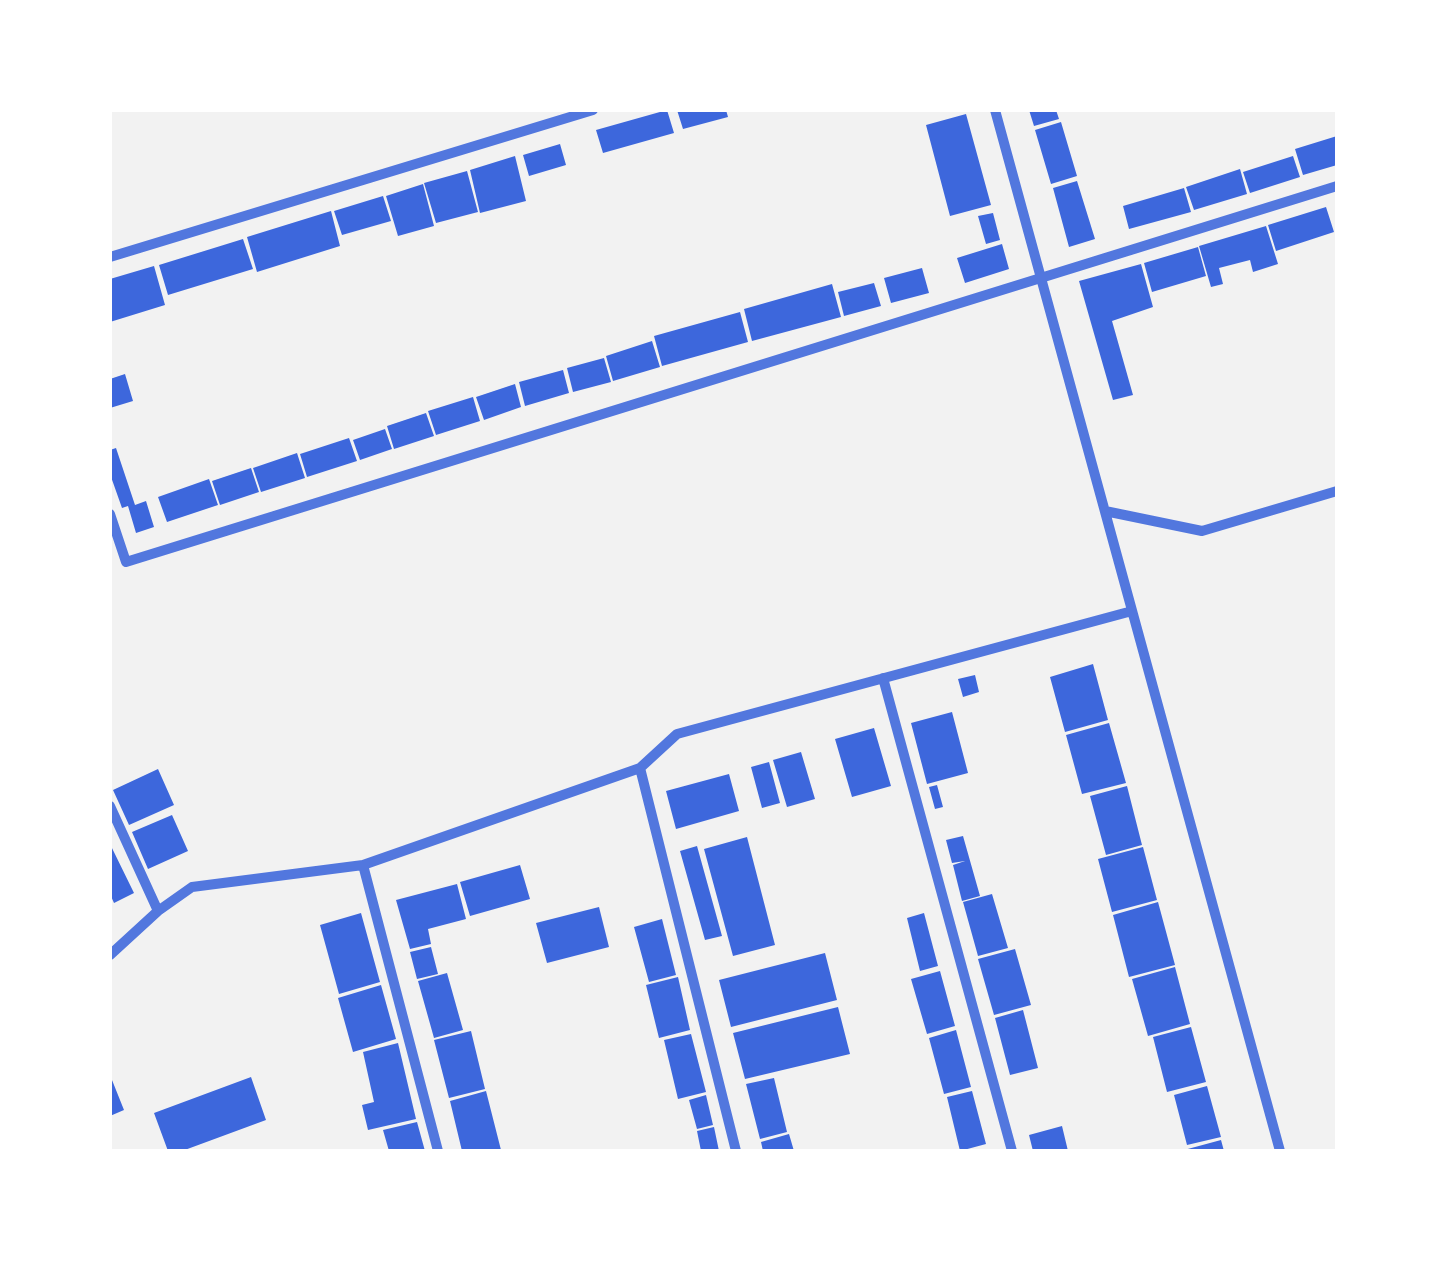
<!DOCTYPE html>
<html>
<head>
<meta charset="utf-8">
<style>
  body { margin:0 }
  #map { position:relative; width:1447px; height:1261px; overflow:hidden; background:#f2f2f2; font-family:Raleway,sans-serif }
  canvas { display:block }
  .frame { position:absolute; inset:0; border:112px solid #fff; pointer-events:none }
</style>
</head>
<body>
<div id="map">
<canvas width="1447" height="1261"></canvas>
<div class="frame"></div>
</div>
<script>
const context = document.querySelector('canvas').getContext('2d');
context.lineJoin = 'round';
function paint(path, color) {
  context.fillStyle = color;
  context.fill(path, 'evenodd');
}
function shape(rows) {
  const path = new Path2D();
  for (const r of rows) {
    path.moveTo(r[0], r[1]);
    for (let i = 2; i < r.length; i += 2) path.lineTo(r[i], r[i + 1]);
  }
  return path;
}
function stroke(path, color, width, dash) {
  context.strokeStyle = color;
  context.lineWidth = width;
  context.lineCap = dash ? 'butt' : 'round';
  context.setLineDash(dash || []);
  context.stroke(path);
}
paint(shape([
  [667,110,674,133,603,153,596,130],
  [677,110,726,110,728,117,683,129],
  [1029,110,1056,110,1059,119,1034,126],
  [966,114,991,205,950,216,926,125],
  [1061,122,1077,176,1051,184,1035,130],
  [1337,136,1337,165,1303,175,1295,149],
  [560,144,566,165,529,176,523,155],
  [515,156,526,201,480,213,470,170],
  [1293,156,1300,177,1250,193,1243,172],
  [1240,169,1247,194,1194,210,1186,187],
  [467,171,478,212,436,223,424,183],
  [1077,181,1095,239,1069,247,1053,188],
  [423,184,434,226,398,236,386,196],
  [1184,188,1191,212,1129,229,1123,206],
  [383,196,391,221,342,235,334,211],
  [1326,207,1334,232,1276,251,1268,225],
  [331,211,340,246,257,272,247,237],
  [993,213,1000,240,986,244,978,216],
  [1266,226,1278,264,1253,272,1250,260,1219,268,1223,284,1211,287,1199,246],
  [243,239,253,269,168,295,159,265],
  [1002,244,1009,269,965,283,957,258],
  [1198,247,1206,276,1152,292,1144,263],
  [1141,264,1153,307,1112,321,1133,395,1113,400,1079,281],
  [154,266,165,305,110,322,110,279],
  [922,268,929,293,891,303,884,278],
  [874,283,881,306,844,316,838,292],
  [832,284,841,317,752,341,744,309],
  [740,312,748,342,662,366,654,336],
  [652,341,660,367,613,381,606,356],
  [604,358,611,382,573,392,567,368],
  [563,370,569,393,525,406,519,382],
  [125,374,133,401,110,408,110,379],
  [515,384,521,407,484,420,476,397],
  [473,397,480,421,436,435,428,411],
  [426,413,434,436,394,449,387,426],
  [385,429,392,449,360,460,353,440],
  [349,438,357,461,307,477,300,454],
  [116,448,135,505,146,501,154,527,136,533,128,506,122,508,110,474,110,450],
  [297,453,305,478,261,492,253,468],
  [251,468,259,492,220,505,212,481],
  [209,479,218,505,167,522,158,497],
  [1093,664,1108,720,1065,732,1050,677],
  [975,675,979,692,963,697,958,679],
  [952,712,968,773,927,784,911,723],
  [1109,723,1126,783,1082,794,1066,735],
  [874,728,891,786,852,797,835,739],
  [801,752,815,799,787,807,773,760],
  [769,762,780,803,762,808,751,767],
  [158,769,174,805,129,825,113,790],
  [729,774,739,811,676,829,666,791],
  [937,785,943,807,935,809,929,787],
  [1127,786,1142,845,1106,855,1090,796],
  [172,815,188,851,148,869,132,832],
  [963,836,980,896,962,901,953,865,965,861,952,863,946,840],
  [747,837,775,945,733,956,704,849],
  [110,844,134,893,114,903,110,894],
  [697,846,722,936,705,940,680,851],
  [1143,847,1157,900,1112,912,1098,859],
  [520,865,530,899,470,916,460,882],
  [457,884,466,919,428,929,431,944,410,949,396,900],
  [992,894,1008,948,978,956,963,902],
  [1158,902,1175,965,1129,977,1113,915],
  [599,907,609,947,547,963,536,923],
  [361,913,380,982,339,994,320,925],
  [924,913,938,966,920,971,907,918],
  [662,919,676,975,649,982,634,927],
  [431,947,438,974,417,979,410,952],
  [1015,949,1031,1005,994,1015,978,959],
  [825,953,837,1000,731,1027,719,980],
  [1175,967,1190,1024,1148,1036,1132,979],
  [940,971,955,1026,927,1034,911,979],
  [447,973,463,1030,434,1038,418,981],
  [678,977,690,1030,659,1038,646,985],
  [381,985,396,1039,353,1052,338,998],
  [838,1007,850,1054,745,1079,733,1033],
  [1023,1010,1038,1068,1010,1075,995,1018],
  [1191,1027,1206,1082,1167,1092,1153,1037],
  [956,1030,971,1087,944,1094,929,1038],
  [471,1031,485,1089,449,1098,434,1040],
  [691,1034,706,1092,678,1099,664,1040],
  [398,1043,416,1119,368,1130,362,1105,374,1102,363,1052],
  [110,1075,124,1110,110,1116],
  [251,1077,266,1120,182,1151,168,1151,154,1113],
  [774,1078,787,1132,760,1139,746,1084],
  [1207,1086,1221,1137,1187,1145,1174,1095],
  [486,1091,501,1150,462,1151,450,1101],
  [972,1091,986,1144,960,1151,947,1097],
  [706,1095,713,1125,697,1129,689,1100],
  [417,1122,425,1151,389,1151,383,1130],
  [1062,1126,1068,1151,1033,1151,1029,1135],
  [714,1127,719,1151,701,1151,697,1131],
  [789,1134,794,1151,763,1151,761,1142],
  [1221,1140,1224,1151,1185,1151,1184,1150]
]), '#3d67dc');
stroke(shape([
  [995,110,1280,1151],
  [110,257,593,110],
  [1105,511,1202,531,1337,491],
  [110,514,126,562,1337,186],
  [883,678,1012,1151],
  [640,768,736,1151],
  [110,806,158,911],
  [363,865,438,1151],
  [110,955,158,911,192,887,363,865,640,768,677,734,1132,611]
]), '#5277de', 10);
</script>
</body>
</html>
